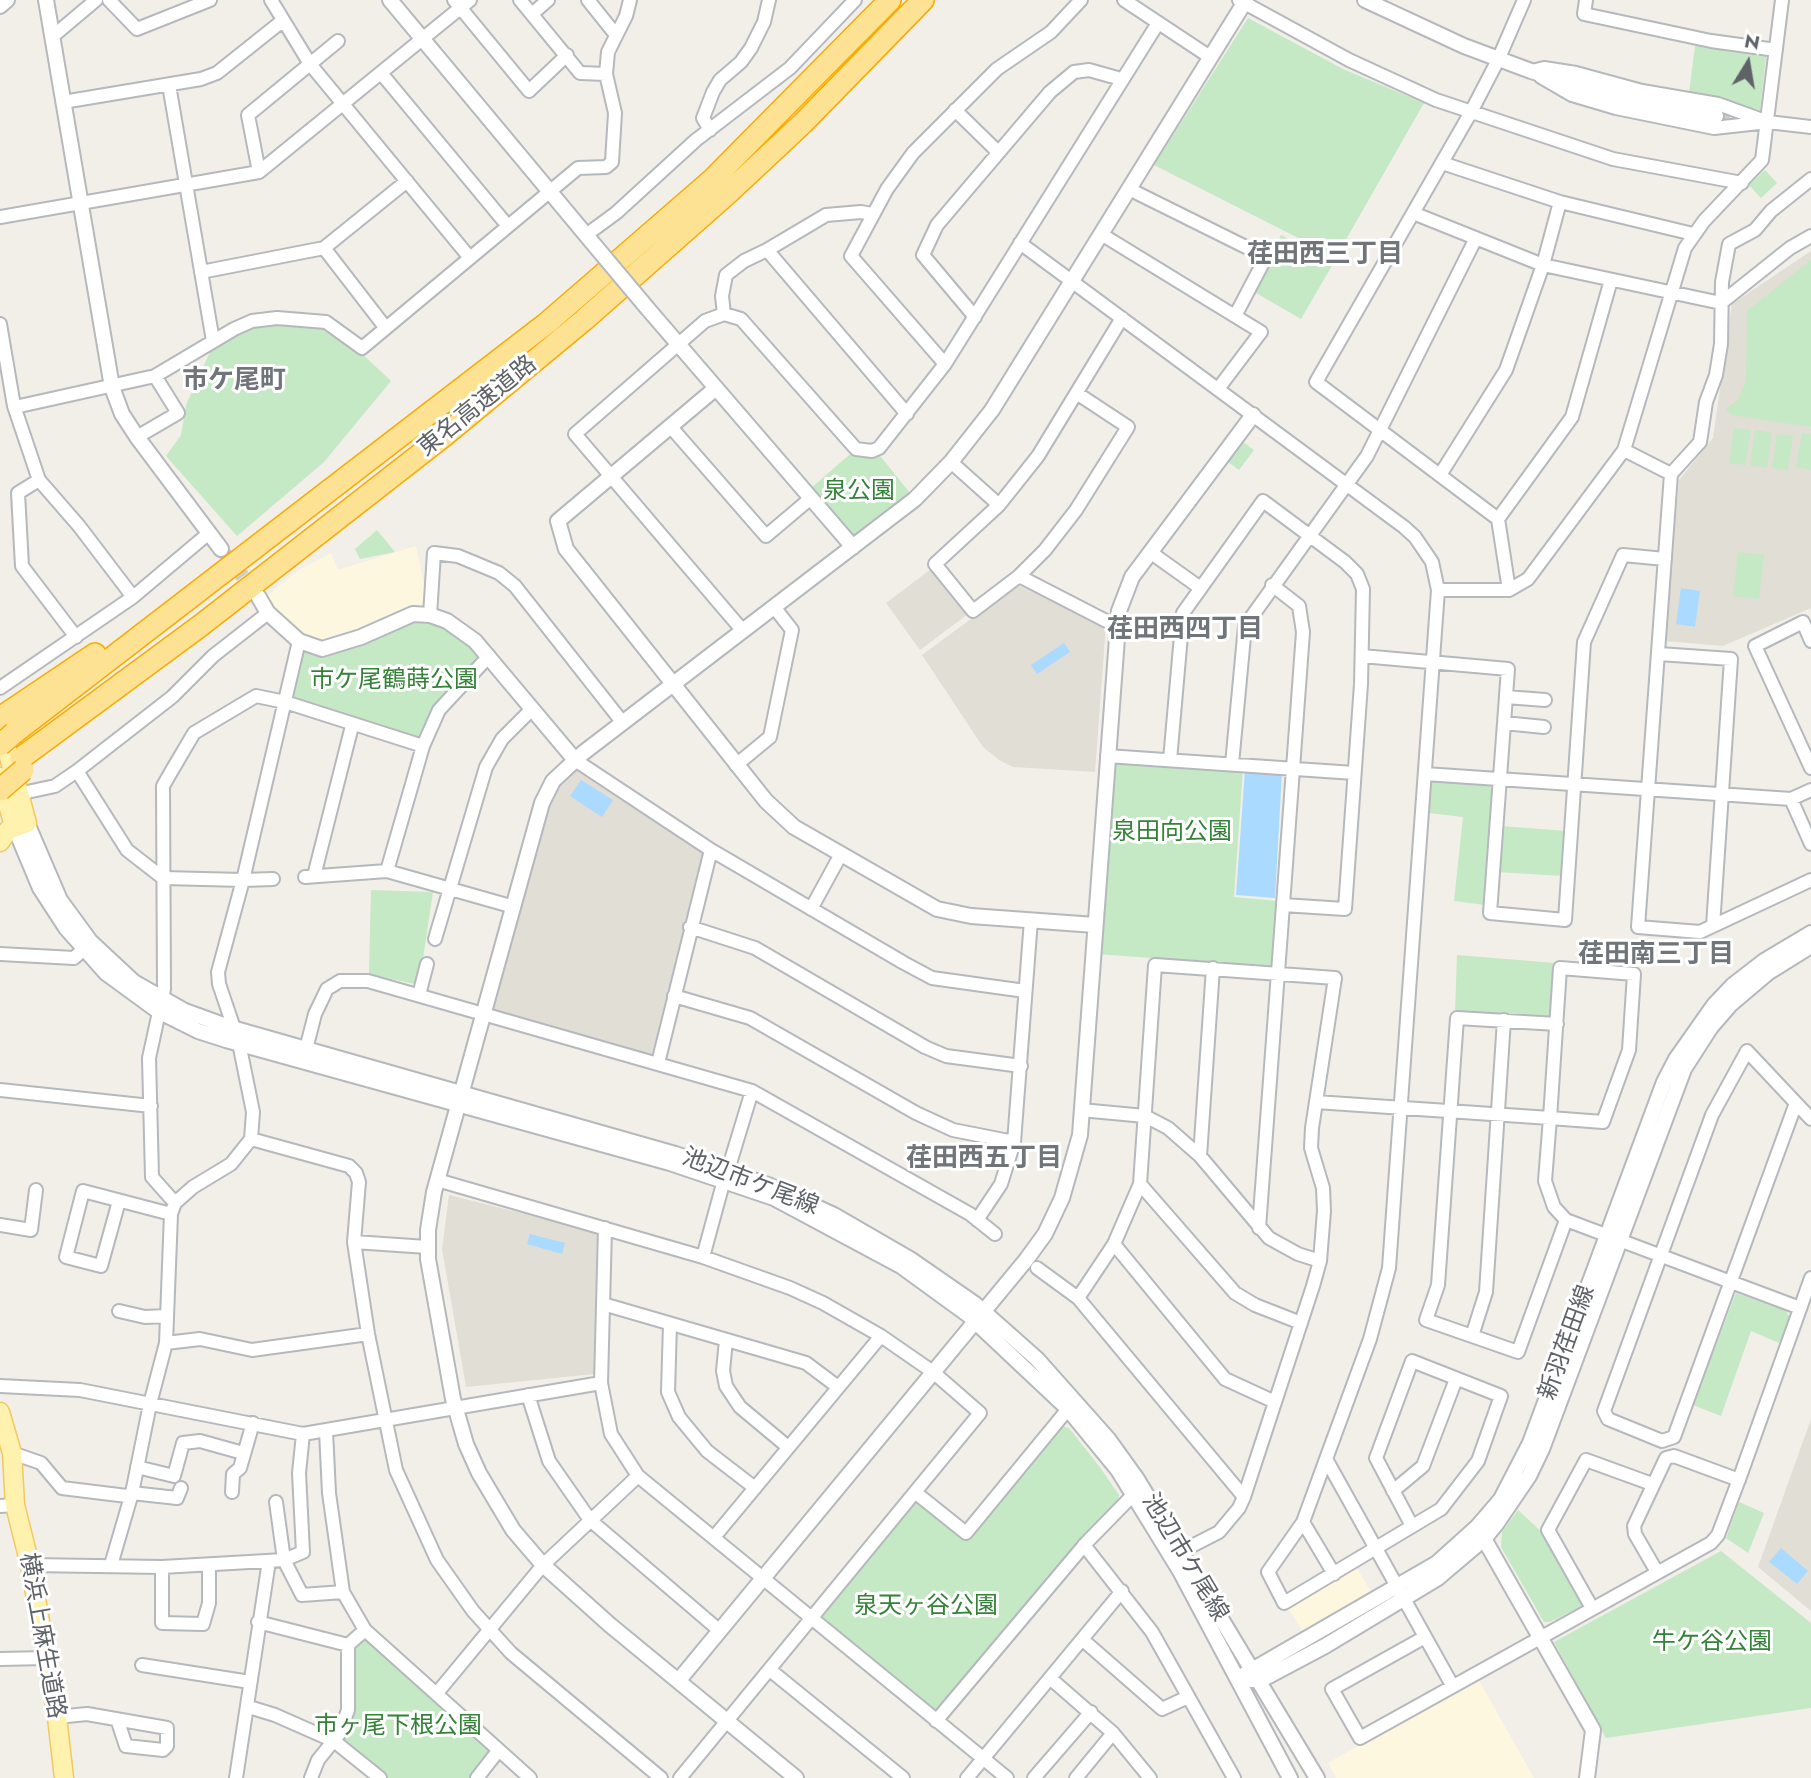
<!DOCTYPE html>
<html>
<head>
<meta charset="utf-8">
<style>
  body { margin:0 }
  #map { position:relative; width:1811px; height:1778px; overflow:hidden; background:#f1efe8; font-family:Jost,sans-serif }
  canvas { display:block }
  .north { position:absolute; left:1713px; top:28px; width:70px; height:70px; -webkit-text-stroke:5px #fff; paint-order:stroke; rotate:11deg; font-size:19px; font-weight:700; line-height:28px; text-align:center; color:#5f6368 }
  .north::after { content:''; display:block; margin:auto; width:24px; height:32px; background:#5f6368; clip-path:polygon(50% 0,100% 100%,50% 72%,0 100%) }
</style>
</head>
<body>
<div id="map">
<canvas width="1811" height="1778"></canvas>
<div class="north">N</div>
</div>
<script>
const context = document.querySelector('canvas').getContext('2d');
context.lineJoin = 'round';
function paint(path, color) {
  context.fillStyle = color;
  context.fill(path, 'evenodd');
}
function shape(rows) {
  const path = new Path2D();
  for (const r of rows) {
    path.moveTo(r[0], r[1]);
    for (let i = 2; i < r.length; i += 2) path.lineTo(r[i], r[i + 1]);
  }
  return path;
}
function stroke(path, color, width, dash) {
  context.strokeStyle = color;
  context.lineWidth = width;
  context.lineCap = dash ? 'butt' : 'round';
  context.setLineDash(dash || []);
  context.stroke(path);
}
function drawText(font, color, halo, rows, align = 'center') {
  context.font = font + ' Jost,"Noto Sans JP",sans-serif';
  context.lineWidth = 6;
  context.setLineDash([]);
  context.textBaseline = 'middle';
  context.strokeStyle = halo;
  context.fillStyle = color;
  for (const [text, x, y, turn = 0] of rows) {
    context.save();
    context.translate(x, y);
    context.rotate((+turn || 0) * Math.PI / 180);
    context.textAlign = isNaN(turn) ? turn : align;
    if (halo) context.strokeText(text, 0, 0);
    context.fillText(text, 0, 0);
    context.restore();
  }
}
paint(shape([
  [416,546,430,615,322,649,284,626,266,597,297,571,331,553,338,570],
  [1357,1568,1371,1592,1303,1631,1288,1608],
  [1478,1679,1534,1778,1336,1778,1328,1763]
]), '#fef7e0');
paint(shape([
  [1811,251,1811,608,1723,646,1665,641,1679,480,1713,438,1732,304],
  [931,569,968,614,920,650,886,603],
  [1017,585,1106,625,1095,772,1013,767,999,760,983,747,922,655],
  [575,770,704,854,652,1055,492,1011,548,804,559,784],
  [449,1195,597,1232,594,1374,466,1387,442,1249],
  [1811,1419,1811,1611,1758,1567]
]), '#e1ded6');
paint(shape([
  [1248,18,1343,69,1424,103,1336,257,1154,165],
  [1695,46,1766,57,1760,110,1689,93],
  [1765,170,1777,183,1761,198,1749,185],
  [1281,235,1334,262,1301,319,1251,290],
  [1811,260,1811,427,1731,415,1726,409,1738,400,1746,381,1747,311],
  [285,323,325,329,359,351,391,381,324,462,237,536,166,456,181,435,186,405,213,345,255,324],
  [1734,428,1751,430,1745,465,1729,463],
  [1755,430,1772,433,1767,468,1750,465],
  [1802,433,1811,434,1811,470,1796,467],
  [1777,434,1793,436,1788,471,1772,468],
  [1239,439,1254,450,1239,470,1224,459],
  [877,452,910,493,854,539,810,489,849,455],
  [377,530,395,552,360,559,355,549],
  [1738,552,1764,555,1759,599,1733,596],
  [430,615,489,656,439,710,423,746,285,702,299,641,322,649],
  [1111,760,1243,768,1234,897,1277,901,1273,967,1097,954],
  [1431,781,1495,786,1485,905,1454,901,1463,817,1429,813],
  [1501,826,1566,831,1563,876,1496,872],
  [371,890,433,892,419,985,369,974],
  [1457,955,1555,963,1551,1020,1455,1012],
  [1736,1293,1786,1311,1790,1318,1779,1343,1751,1331,1721,1416,1693,1405],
  [1061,1426,1069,1428,1099,1466,1119,1495,1118,1503,1088,1530,939,1709,931,1711,823,1622,822,1613,914,1502,919,1501,966,1539],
  [1739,1502,1764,1513,1748,1553,1726,1538],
  [1518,1510,1544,1534,1583,1602,1582,1606,1550,1622,1544,1622,1501,1547,1502,1532],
  [1721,1551,1811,1623,1811,1708,1606,1738,1554,1642],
  [365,1630,498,1751,477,1778,380,1778,334,1741,348,1710,348,1645]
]), '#c5e8c5');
paint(shape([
  [1681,588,1700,591,1695,627,1676,624],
  [1064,643,1070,652,1037,674,1031,665],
  [1245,770,1282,772,1275,898,1236,895],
  [581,780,613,800,602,817,570,796],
  [530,1234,565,1243,562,1254,527,1244],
  [1781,1548,1808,1571,1797,1584,1769,1562]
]), '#aadaff');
stroke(shape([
  [1716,116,1757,121],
  [221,549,255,592]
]), '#ccccc8', 14, [14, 7]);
const minor = shape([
  [109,0,137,29,210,0],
  [271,0,310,64,470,258],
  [454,0,529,91,567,55],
  [520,0,580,73,606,74],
  [588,0,616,35],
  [1124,0,1210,57],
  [1239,0,1349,60,1436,100,1613,159,1742,183],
  [1524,0,1498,60,1471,112,1316,382,1498,519,1509,590,1528,579,1624,450,1685,248,1704,221,1762,160,1782,0],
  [1586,0,1584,14,1711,41,1776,50],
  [532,14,548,0],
  [52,37,96,0],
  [1532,71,1544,68,1576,73,1642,91,1718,104,1765,121],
  [381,73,507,225],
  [1541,77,1572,95,1616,108,1714,128,1768,122,1811,127],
  [169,85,213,341],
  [63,102,201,79,217,73,281,22],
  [955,110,998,152],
  [710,130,703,118,713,92,720,80,741,62,751,48,764,22,769,0],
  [1442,163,1560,202,1693,234],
  [259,172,248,115,338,41],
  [1129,189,1266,257,1235,316],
  [1413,213,1543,265,1721,303,1790,248,1811,236],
  [0,217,259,172,470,0],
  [1101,234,1261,332,1218,389],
  [586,235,616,213,696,140,790,68,855,0],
  [1020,243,1404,527,1415,537,1432,562,1438,590,1389,1268,1370,1339,1326,1459,1452,1685],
  [324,248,385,327],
  [767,250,826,215,861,212,872,214],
  [201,272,324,248,407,181],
  [724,314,722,296,726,275,744,261,767,250,907,414],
  [975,317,923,255,937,225,1050,92,1074,72,1089,70,1121,79],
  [0,324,14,406,39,480,79,526,133,597],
  [945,364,851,256,887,189,913,153,997,69,1051,32,1081,0],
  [1078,394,1128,427,1076,510,1045,550,1019,576,973,611,935,564,999,505,1038,456,1122,318],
  [15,407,155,376,234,329,252,321,277,318,326,322,362,348,578,168,606,167,612,162,615,113,606,74,608,52,626,16,630,0],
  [670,426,766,536,811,498],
  [137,437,178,413,155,376],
  [1624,450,1671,474,1638,927,1700,932,1811,880],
  [951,462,999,505],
  [1671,474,1700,442,1706,402,1716,375,1721,344,1722,282,1729,244,1755,230,1771,211,1811,179],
  [1440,475,1506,370,1543,265,1560,202],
  [39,480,18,493,22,566,76,637],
  [1498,519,1572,417,1611,280],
  [1150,552,1199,587],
  [1019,576,1116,626],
  [1438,590,1509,590],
  [430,615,434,553,458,556,499,573,515,586,623,723],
  [743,631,575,434,705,321,724,314,741,319,856,449,872,451,879,448,945,364,1158,23],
  [1811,641,1803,622,1755,646,1811,768],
  [1659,654,1731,659,1713,926],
  [1362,656,1508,669,1490,913,1565,920,1584,642,1623,555,1665,559],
  [0,688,133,597,209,533],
  [1506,697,1545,700],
  [1504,723,1544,727],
  [1107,756,1354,773],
  [575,760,711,850,904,963,932,978,1025,991],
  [1170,760,1183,613,1263,501,1345,562,1357,574,1363,589,1361,684,1345,909,1283,905,1303,632,1299,606,1272,585],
  [1232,764,1245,626,1367,456,1476,238],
  [736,765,770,737,792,630,774,607],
  [77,771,127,850,163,878,243,880,218,972,219,984,239,1043,253,1112,251,1139,231,1164,193,1187,175,1203,171,1214,166,1343,150,1404,132,1493,111,1565],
  [1425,774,1791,799,1811,790],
  [18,794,55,786,77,771,172,697,213,656,268,613],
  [1791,799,1811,844],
  [387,871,423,746,439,710,489,656],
  [314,876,352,726],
  [305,877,387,871,514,907],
  [273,879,243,880,299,641],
  [811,909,840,856],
  [690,927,755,948,925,1047,946,1056,1021,1066],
  [435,939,486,767,502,739,531,710],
  [0,954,74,958,83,950],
  [1560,968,1634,974,1629,1050,1603,1122,1550,1118,1560,968],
  [419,995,427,964],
  [674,996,750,1018,916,1113,953,1130,1014,1142],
  [1557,1024,1457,1018,1438,1285,1426,1320,1518,1352,1566,1220],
  [306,1049,315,1014,327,989,340,981,368,981,752,1091,970,1214,995,1234],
  [658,1063,711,850],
  [0,1090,151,1106],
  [1316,1102,1550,1118,1545,1181,1554,1207,1566,1220,1800,1308],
  [1796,1103,1674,1437,1662,1441,1608,1419,1604,1411,1712,1115,1747,1051,1811,1119],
  [1081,1110,1145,1116,1168,1128,1200,1156,1269,1238,1298,1254,1320,1261],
  [251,1139,349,1166,356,1173,359,1182,354,1242,368,1334,396,1470,437,1560,473,1611,511,1653,661,1778],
  [1200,1156,1213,968],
  [728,1170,752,1091],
  [437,1180,703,1257,790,1288,823,1303,881,1336,933,1372,980,1413,680,1778],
  [1140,1184,1235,1293,1255,1305,1301,1323],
  [119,1201,101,1266,66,1257,83,1191,171,1214],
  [175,1203,152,1177,149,1058,164,989,163,786,171,772,194,733,256,696,285,702,423,746],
  [977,1220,1001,1184,1014,1142,1031,920],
  [0,1225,31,1230,36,1190],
  [605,1228,601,1383,611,1434,638,1476,1007,1778],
  [1259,1228,1283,905],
  [354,1242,427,1247],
  [703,1257,724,1180],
  [1037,1268,1078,1298,1114,1244],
  [1078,1298,1244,1497],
  [603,1304,806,1363,838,1387],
  [119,1311,145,1317,166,1316],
  [670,1324,668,1392,679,1417,707,1451,755,1488],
  [1472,1336,1486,1292,1504,1020],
  [726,1340,723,1371,726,1386,740,1407,788,1447],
  [166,1343,200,1339,252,1350,368,1334],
  [0,1386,80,1390,303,1434,601,1383],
  [528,1395,549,1461,590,1520,720,1631],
  [326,1431,329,1493,343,1592,365,1630,530,1778],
  [12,1453,41,1463,62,1488,127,1496,132,1493,177,1498,181,1488],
  [1326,1459,1303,1522,1268,1572,1284,1603,1441,1509,1478,1461,1501,1396,1412,1361,1376,1458,1412,1526],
  [137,1467,174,1476,183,1443,200,1441,243,1453],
  [1393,1491,1423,1466,1456,1379],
  [232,1492,233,1474,240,1468,253,1423],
  [916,1493,966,1533,1068,1409],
  [276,1502,284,1560,303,1552,299,1473,303,1434],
  [0,1506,15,1505],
  [1303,1522,1334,1574],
  [715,1536,881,1336],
  [1084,1545,1152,1632,1234,1778],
  [1182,1551,1219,1532,1239,1508,1244,1497,1313,1286,1320,1261,1324,1211,1323,1188,1311,1148,1312,1128,1335,978,1155,965,1140,1184,1114,1244,1225,1379,1275,1402],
  [30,1565,162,1567,284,1560,302,1595,343,1592],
  [162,1567,162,1623,203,1624,209,1603,209,1565],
  [1657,1572,1635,1534,1634,1526,1666,1458,1674,1456,1739,1480],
  [1592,1608,1548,1530,1586,1460,1652,1484],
  [258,1622,348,1645],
  [1425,1637,1332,1689,1360,1738,1711,1543,1718,1535,1741,1474,1811,1278],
  [1083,1640,1162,1709,1188,1697],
  [0,1659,46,1658],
  [142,1665,250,1682],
  [770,1670,903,1778],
  [1051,1679,1113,1733,1150,1778],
  [437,1693,543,1565,638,1476],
  [249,1707,275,1715,334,1741,380,1778],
  [57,1717,87,1714,167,1728,167,1746,163,1750,126,1746,118,1722],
  [936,1721,1086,1543,1134,1494],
  [236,1778,269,1561],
  [311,1778,318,1760,339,1734,348,1710,348,1645,365,1630],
  [477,1778,498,1751],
  [967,1778,1122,1591],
  [1034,1778,1091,1712],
  [1076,1778,1113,1733]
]);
const tertiary = shape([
  [46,0,112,387,122,414,137,437,221,549],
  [390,0,591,241],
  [1365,0,1464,46,1531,71,1591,90,1716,116],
  [0,6,7,0],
  [648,309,853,547],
  [716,388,558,521,566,549,766,801,794,827,937,909,971,916,1095,925],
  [258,596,268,613,299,641,322,649,361,637,413,614,430,615,447,621,475,641,575,760],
  [27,823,60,900,90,941,134,982,185,1011,232,1028,675,1154,768,1185,834,1215,910,1259,975,1304,1037,1359,1109,1440,1137,1479,1317,1778],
  [14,826,40,888,66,928,106,973,158,1011,198,1031,226,1040,670,1163,774,1198,901,1266,967,1314,1068,1409,1118,1470,1180,1571,1290,1778],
  [1479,1530,1593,1730,1587,1778],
  [1245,1674,1437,1563,1477,1527,1501,1499,1530,1443,1664,1082,1676,1059,1714,1005,1733,985,1764,961,1811,933],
  [679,1680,1026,1260,1045,1234,1062,1198,1080,1135,1119,611,1132,577,1253,415],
  [1251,1680,1261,1680,1325,1646,1438,1578,1484,1539,1497,1523,1529,1476,1542,1449,1684,1069,1711,1027,1730,1005,1769,972,1811,946],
  [796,1778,610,1625,543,1565,513,1530,479,1473,466,1444,453,1399,428,1259,428,1230,434,1192,542,803,553,781,583,753,915,499,951,462,992,410,1246,0]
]);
const primary = shape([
  [0,777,14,826],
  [0,842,8,830,27,823,2,731],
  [0,1412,12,1453,15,1505,30,1565,57,1717,64,1778]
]);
const motorway = shape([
  [0,718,95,654],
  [14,733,547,323,713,179,890,0],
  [21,758,200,626,445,435,584,320,726,195,803,123,923,0]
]);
stroke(minor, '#b5b8bc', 16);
stroke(tertiary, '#b5b8bc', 18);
stroke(primary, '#f2c960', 21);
stroke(motorway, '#f9ab00', 24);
stroke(minor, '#fff', 12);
stroke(tertiary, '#fff', 14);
stroke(primary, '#fff2af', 18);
stroke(motorway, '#fde293', 21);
const tertiaryBridge = shape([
  [591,241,648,309]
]);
const motorwayBridge = shape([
  [0,745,14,733],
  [0,790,23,770]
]);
stroke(tertiaryBridge, '#b5b8bc', 18, []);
stroke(motorwayBridge, '#f9ab00', 24, []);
stroke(tertiaryBridge, '#fff', 14);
stroke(motorwayBridge, '#fde293', 21);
drawText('24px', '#5f6368', '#fff', [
  ["東名高速道路",478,407,-39],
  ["池辺市ケ尾線",750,1183,21],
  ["新羽荏田線",1568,1343,-70],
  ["池辺市ケ尾線",1184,1558,59],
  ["横浜上麻生道路",41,1636,80]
]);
drawText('24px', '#348238', '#fff', [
  ["泉公園",859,492],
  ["市ケ尾鶴蒔公園",394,681],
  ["泉田向公園",1172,833],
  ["泉天ヶ谷公園",926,1607],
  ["牛ケ谷公園",1712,1643],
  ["市ヶ尾下根公園",398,1727]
]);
drawText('bold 26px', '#70757a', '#fff', [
  ["荏田西三丁目",1325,256],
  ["市ケ尾町",234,382],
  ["荏田西四丁目",1185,631],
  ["荏田南三丁目",1656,956],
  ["荏田西五丁目",984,1160]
]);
</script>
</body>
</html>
